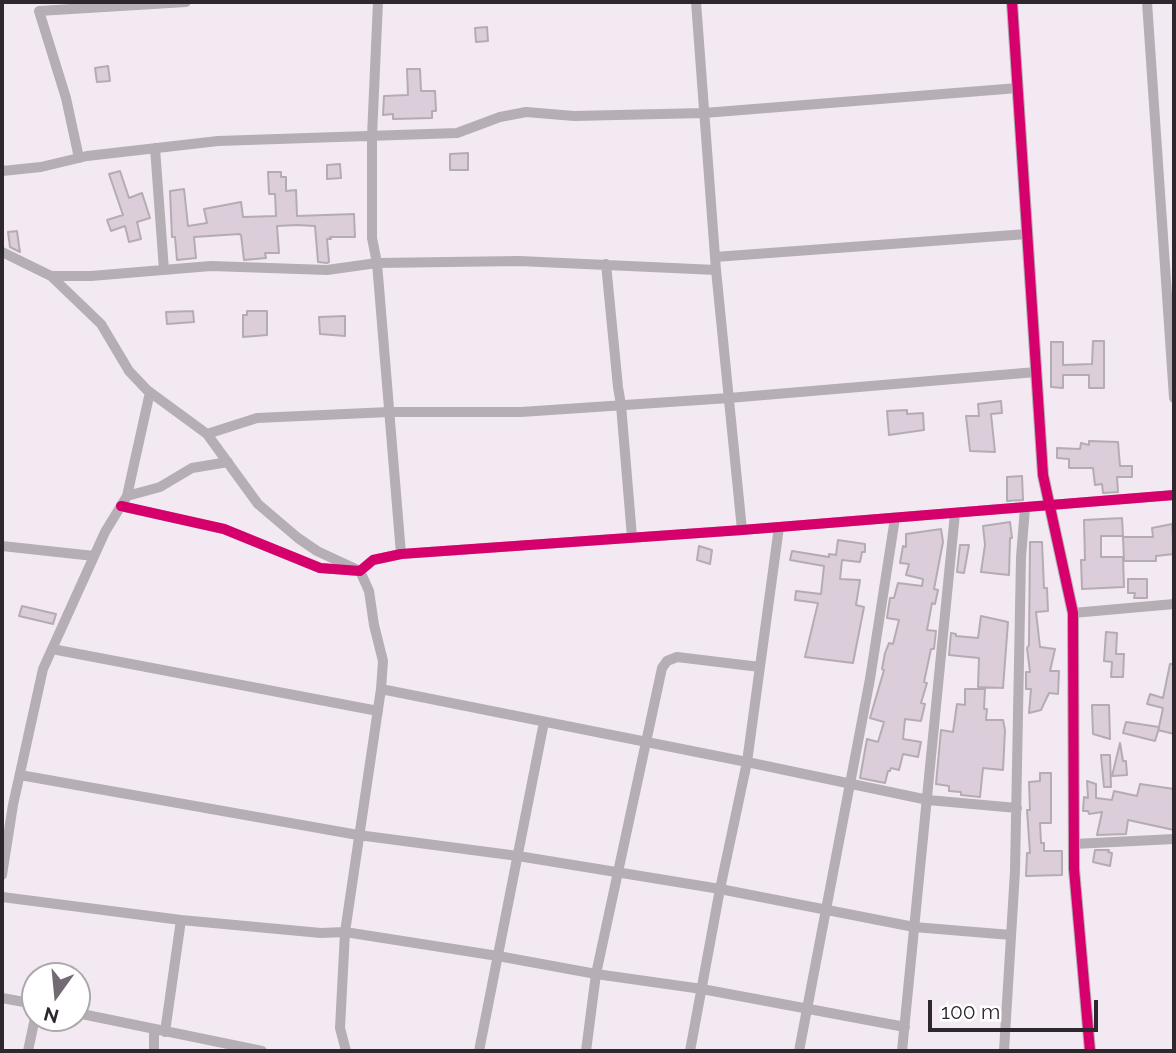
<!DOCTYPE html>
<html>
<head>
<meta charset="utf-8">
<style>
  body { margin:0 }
  #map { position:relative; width:1176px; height:1053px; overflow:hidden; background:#f3e9f2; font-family:Raleway,sans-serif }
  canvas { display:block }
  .frame { position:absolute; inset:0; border:4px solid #2e272e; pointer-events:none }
  .north { position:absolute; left:21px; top:962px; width:70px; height:70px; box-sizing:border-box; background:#fff; border:2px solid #aba9ab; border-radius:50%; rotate:195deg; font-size:19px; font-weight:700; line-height:28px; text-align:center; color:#2e272e }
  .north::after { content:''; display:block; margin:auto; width:24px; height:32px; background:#736b73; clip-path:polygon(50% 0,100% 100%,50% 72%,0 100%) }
  .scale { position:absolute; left:928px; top:1000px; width:170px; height:32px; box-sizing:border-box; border:4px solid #2e272e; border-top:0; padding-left:9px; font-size:21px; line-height:24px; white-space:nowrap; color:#2e272e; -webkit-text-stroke:5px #fff; paint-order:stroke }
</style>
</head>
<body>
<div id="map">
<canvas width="1176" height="1053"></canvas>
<div class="frame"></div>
<div class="north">N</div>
<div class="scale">100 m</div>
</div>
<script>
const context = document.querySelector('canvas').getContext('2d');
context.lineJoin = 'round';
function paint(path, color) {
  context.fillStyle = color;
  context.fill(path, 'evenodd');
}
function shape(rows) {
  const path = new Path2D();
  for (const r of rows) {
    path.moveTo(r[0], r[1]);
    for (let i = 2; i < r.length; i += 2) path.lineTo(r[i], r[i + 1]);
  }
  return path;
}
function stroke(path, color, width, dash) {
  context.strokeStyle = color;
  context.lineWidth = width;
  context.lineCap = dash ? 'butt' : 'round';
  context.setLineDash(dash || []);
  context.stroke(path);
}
const building = shape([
  [487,27,488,41,476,42,475,28,487,27],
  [108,66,110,81,97,82,95,68,108,66],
  [407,69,420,69,421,91,435,91,436,111,432,111,432,118,393,119,393,114,383,115,384,96,408,95,407,69],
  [468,153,468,170,450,170,450,154,468,153],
  [340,164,341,178,327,179,327,165,340,164],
  [120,171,129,198,142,193,150,218,137,222,141,239,129,242,125,226,111,231,107,220,123,215,109,174,120,171],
  [268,172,281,172,281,177,286,177,286,191,296,190,297,216,354,214,355,237,330,237,331,239,327,239,329,262,327,263,318,262,315,226,297,225,277,226,279,253,265,253,266,258,244,260,241,235,239,234,194,237,196,258,177,260,175,237,172,237,170,191,184,189,188,226,207,223,204,209,241,202,243,217,276,216,275,194,269,194,268,172],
  [17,231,19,246,20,252,10,247,8,232,17,231],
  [193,311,194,322,167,324,166,312,193,311],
  [247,311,267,311,267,335,243,337,243,315,247,315,247,311],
  [345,316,345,336,320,334,319,317,345,316],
  [1093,341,1104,341,1104,388,1089,388,1089,375,1063,375,1063,388,1051,387,1051,342,1063,342,1063,365,1092,364,1093,341],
  [1001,401,1002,413,991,414,995,452,970,451,966,416,979,416,978,404,1001,401],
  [907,410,907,414,923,413,924,430,889,435,887,411,907,410],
  [1089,441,1118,442,1120,466,1132,466,1132,477,1117,477,1118,492,1103,493,1102,484,1095,485,1093,468,1069,468,1069,459,1057,458,1057,448,1080,449,1081,443,1089,445,1089,441],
  [1022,476,1023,500,1007,501,1007,477,1022,476],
  [1122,518,1123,536,1101,536,1101,557,1123,557,1124,587,1082,589,1081,560,1085,560,1084,520,1122,518],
  [1010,522,1012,538,1010,538,1009,575,981,572,985,545,983,526,1010,522],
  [1172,524,1174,554,1156,556,1156,561,1124,561,1123,537,1153,537,1152,528,1172,524],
  [941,529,943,542,934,589,938,590,935,604,932,603,927,630,936,631,934,649,931,649,924,682,927,683,921,703,925,704,921,721,905,719,903,739,921,742,918,757,903,754,899,770,891,768,890,771,888,771,885,783,860,778,867,739,878,742,884,722,870,718,884,670,882,669,885,653,889,643,893,644,899,620,887,618,890,598,894,598,898,583,922,586,923,579,906,575,909,564,900,563,903,546,906,547,906,534,941,529],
  [838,540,865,544,865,552,862,552,860,562,842,560,840,579,860,580,856,605,864,607,853,663,805,657,818,603,795,600,796,591,821,594,824,566,790,560,792,551,829,557,829,554,836,555,838,540],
  [1030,542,1042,542,1044,588,1047,588,1048,611,1036,612,1040,647,1055,649,1050,671,1059,671,1058,694,1049,693,1041,710,1029,713,1031,689,1026,689,1026,672,1030,672,1027,648,1029,645,1030,542],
  [960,545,969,545,964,573,957,572,960,545],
  [699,546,712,550,710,564,697,560,699,546],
  [1128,579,1147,579,1147,598,1134,598,1135,593,1128,593,1128,579],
  [22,606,56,614,53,624,19,616,22,606],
  [981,616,1008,622,1003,688,978,687,979,658,949,655,951,633,956,634,956,636,978,638,981,616],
  [1106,632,1117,633,1116,654,1124,654,1123,677,1111,677,1112,662,1104,661,1106,632],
  [1170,664,1174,664,1174,734,1158,730,1159,728,1155,741,1123,733,1126,722,1159,727,1163,708,1147,704,1150,694,1163,698,1170,664],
  [965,689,985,689,984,709,987,709,986,720,1003,720,1005,730,1003,770,983,768,980,797,961,795,961,792,949,791,949,786,936,784,941,730,953,732,957,704,965,705,965,689],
  [1092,705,1109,705,1110,739,1093,734,1092,705],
  [1120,743,1123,761,1126,761,1127,775,1112,776,1120,743],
  [1101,755,1110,755,1111,787,1104,787,1101,755],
  [1040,773,1051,773,1051,823,1040,823,1041,843,1044,843,1044,851,1062,851,1062,875,1026,876,1027,853,1030,853,1027,810,1030,810,1029,782,1040,781,1040,773],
  [1087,781,1096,784,1096,798,1112,800,1114,791,1137,796,1140,784,1174,789,1174,830,1128,820,1126,834,1097,835,1102,812,1089,814,1088,811,1083,811,1084,797,1088,798,1087,781],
  [1095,850,1109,850,1108,852,1112,853,1110,866,1093,862,1095,850]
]);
paint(building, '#dbceda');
stroke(building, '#b4acb3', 2);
stroke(shape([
  [378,2,372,136,372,238,377,263,401,554],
  [696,2,716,270,742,530],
  [1147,2,1174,398],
  [155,148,164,270],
  [79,158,66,98,39,11,186,2],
  [2,171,41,167,87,156,218,141,457,133,500,117,526,112,574,116,704,113,1018,88],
  [2,252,51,276,101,324,129,371,147,390,207,434,258,504,298,538,317,551,360,571,369,591,374,625,383,661,381,689,345,932,340,1028,346,1051],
  [715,257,1027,234],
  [606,264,618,387,621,405,632,537],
  [51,276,91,276,211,266,327,270,377,263,519,261,716,270],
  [207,434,257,418,389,412,521,412,729,398,1036,372],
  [127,496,160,487,192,468,228,462],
  [121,506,224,529,320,568,360,571,373,560,401,554,742,530,1174,495],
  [2,546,94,556],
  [1073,613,1174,604],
  [52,649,378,711],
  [381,689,747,762,928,800,1017,808],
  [20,775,358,835,518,856,720,889,914,927,1011,935],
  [1074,844,1174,839],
  [2,875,13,805,43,669,105,532,127,496,150,392],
  [2,897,181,920,321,933,345,932,498,956,596,974,702,989,905,1027],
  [2,998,35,1004],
  [77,1013,262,1051],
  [165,1032,181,920],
  [28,1051,35,1018],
  [154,1051,154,1030],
  [479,1051,544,722],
  [586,1051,596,974,662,668,667,661,677,657,760,667],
  [690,1051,720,889,747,762,779,527],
  [799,1051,870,679,895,518],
  [902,1051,955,513],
  [1004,1051,1015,871,1021,557,1025,508]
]), '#b5aeb5', 10);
stroke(shape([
  [1012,2,1043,475,1073,613,1074,869,1090,1051]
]), '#b5aeb5', 12);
stroke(shape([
  [1012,2,1043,475,1073,613,1074,869,1090,1051],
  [121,506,224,529,320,568,360,571,373,560,401,554,742,530,1174,495]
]), '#d6006c', 10);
</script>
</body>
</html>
